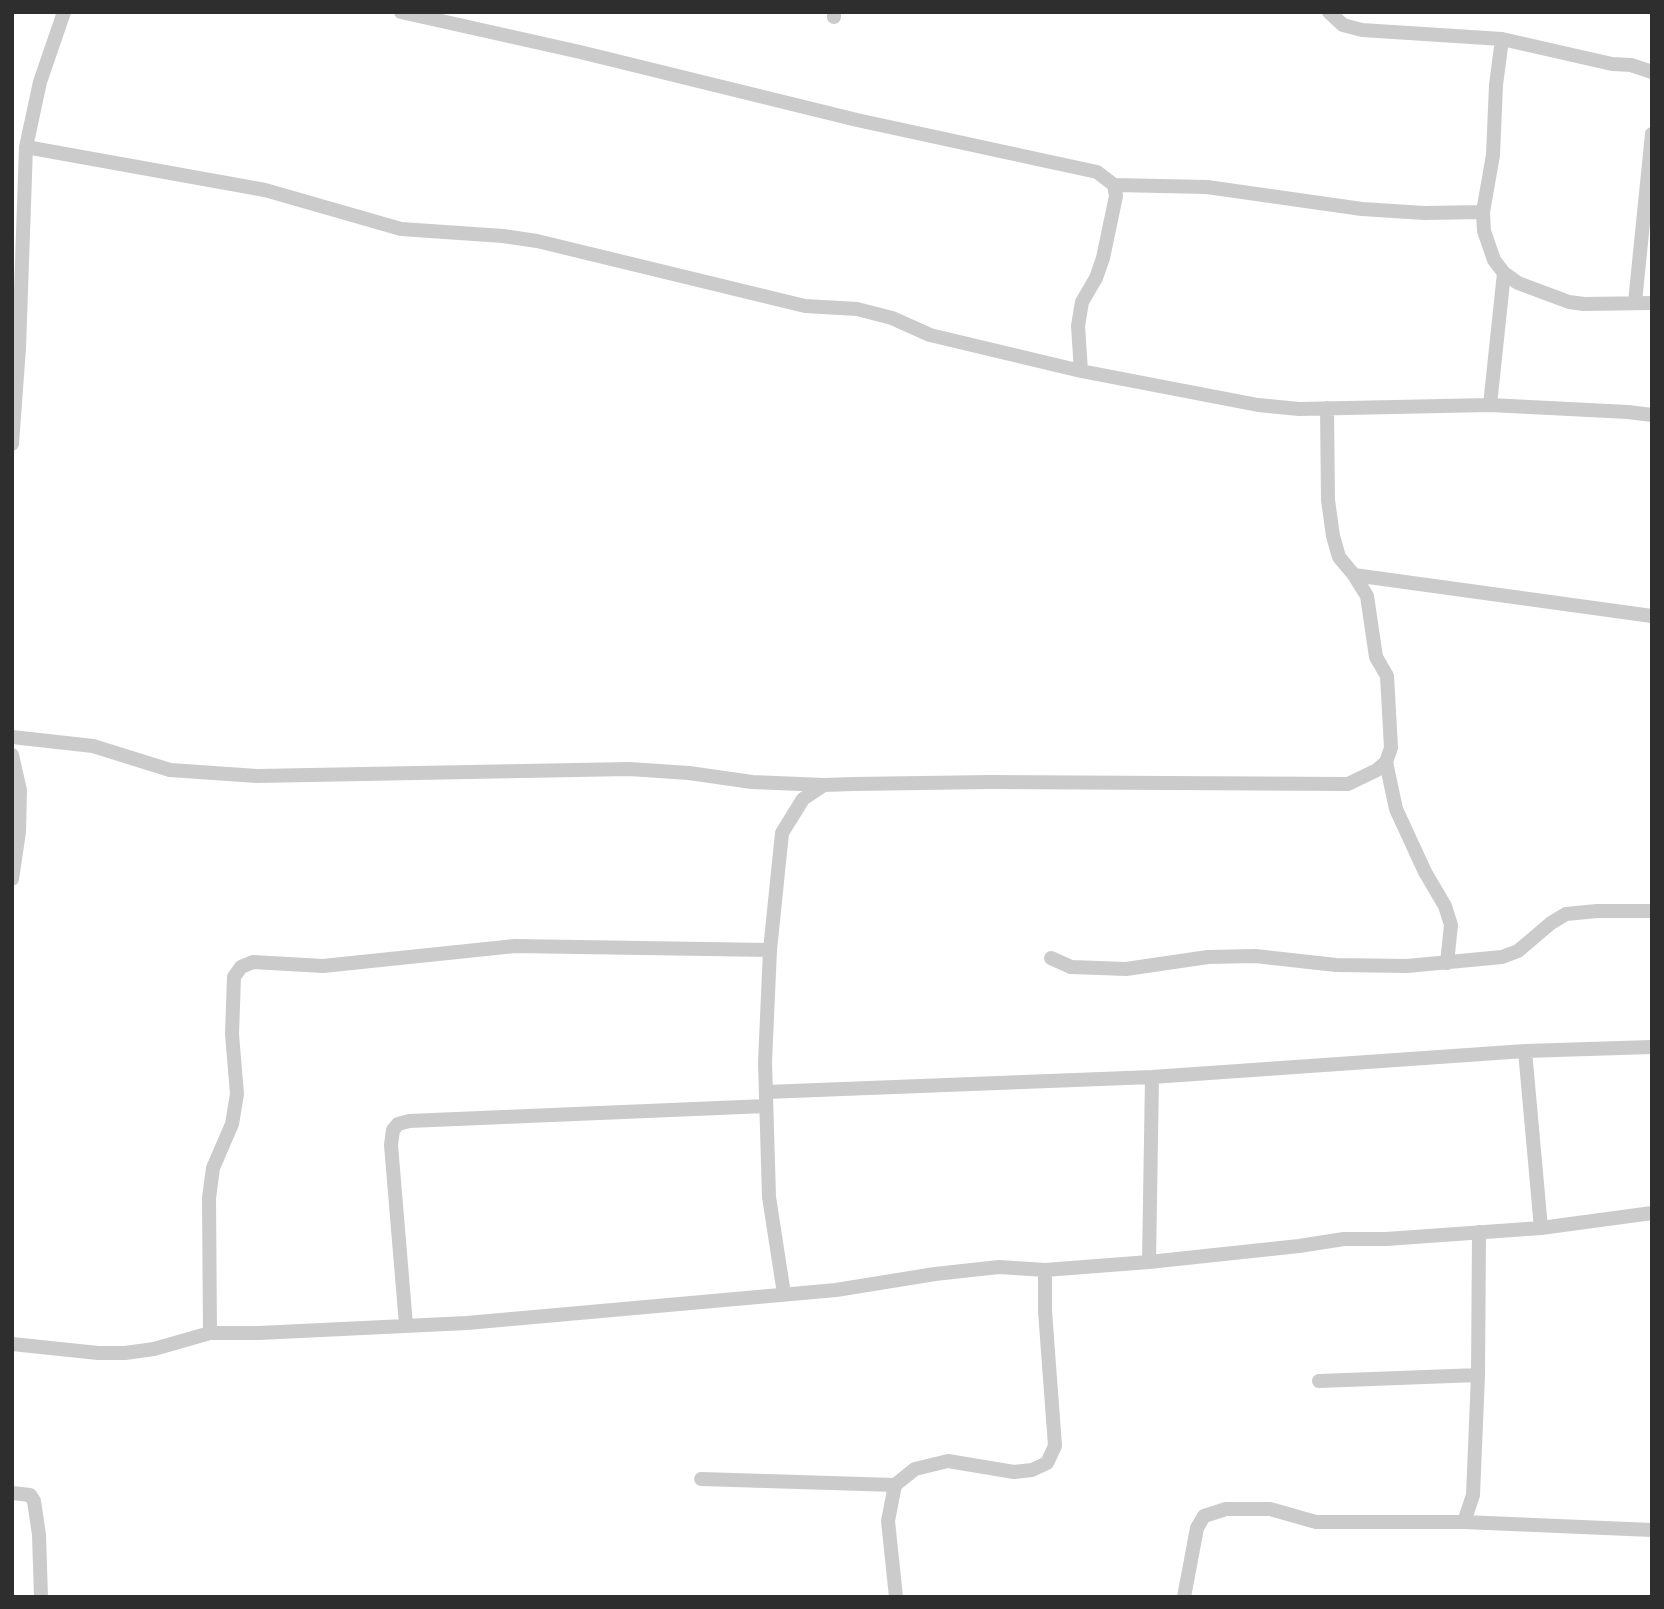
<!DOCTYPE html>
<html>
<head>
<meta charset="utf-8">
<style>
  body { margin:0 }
  #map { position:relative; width:1664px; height:1609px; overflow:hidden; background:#fff; font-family:Figtree,sans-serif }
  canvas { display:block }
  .frame { position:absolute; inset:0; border:14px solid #2e2e2e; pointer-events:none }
</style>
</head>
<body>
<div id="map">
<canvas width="1664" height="1609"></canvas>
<div class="frame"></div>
</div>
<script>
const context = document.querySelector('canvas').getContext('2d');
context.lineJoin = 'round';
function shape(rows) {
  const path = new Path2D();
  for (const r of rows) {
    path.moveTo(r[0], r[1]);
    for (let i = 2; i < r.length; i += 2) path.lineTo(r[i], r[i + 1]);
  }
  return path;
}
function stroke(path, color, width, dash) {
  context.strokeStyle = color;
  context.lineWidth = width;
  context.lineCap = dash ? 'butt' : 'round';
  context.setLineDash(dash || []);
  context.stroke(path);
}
stroke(shape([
  [401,12,580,52,857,120,1097,172,1114,185,1116,196,1103,258,1096,278,1082,302,1078,326,1081,371],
  [1329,12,1343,25,1362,30,1502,39,1612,64,1631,65,1652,72],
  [834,17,834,12],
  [1502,39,1496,85,1493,155,1483,212,1484,231,1494,260,1504,273,1518,283,1569,302,1584,304,1652,303],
  [26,147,265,190,401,229,503,236,537,241,805,306,857,309,892,318,930,335,1081,371,1258,405,1299,409,1490,405,1628,412,1652,415],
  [1114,185,1207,187,1362,209,1424,213,1483,212],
  [1635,302,1652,134],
  [1490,405,1504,273],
  [1327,408,1328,500,1333,536,1339,557,1354,575,1652,616],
  [12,444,19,348,26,147,40,82,64,12],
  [12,737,93,746,170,770,257,776,629,769,689,773,752,782,824,785],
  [12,755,20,790,19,832,12,879],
  [1386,762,1396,809,1425,872,1445,906,1451,925,1447,963],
  [1051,958,1071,967,1126,969,1208,957,1255,956,1336,965,1407,966,1502,957,1518,951,1551,923,1566,914,1597,911,1652,911],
  [1525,1051,1541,1228],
  [766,1092,1152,1077,1525,1051,1652,1047],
  [1149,1262,1152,1077],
  [784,1294,769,1197,765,1062,770,950,782,833,803,799,824,785,854,784,989,782,1348,784,1377,770,1386,762,1391,748,1387,676,1376,657,1367,596,1354,575],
  [406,1325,391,1145,393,1130,398,1124,409,1121,766,1106],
  [210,1333,209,1198,213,1168,232,1124,237,1094,232,1034,234,977,241,967,253,962,323,966,515,946,770,950],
  [12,1344,98,1353,125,1353,154,1349,210,1333,259,1333,467,1323,836,1290,935,1274,999,1267,1045,1270,1149,1262,1299,1246,1344,1239,1386,1239,1541,1228,1652,1213],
  [1319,1381,1478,1375],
  [701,1479,895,1485],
  [12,1493,30,1495,34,1501,39,1535,41,1597],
  [1464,1522,1473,1495,1478,1375,1479,1232],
  [896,1597,888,1521,895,1485,915,1469,948,1461,1014,1472,1032,1470,1047,1463,1055,1446,1045,1311,1045,1270],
  [1184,1597,1197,1528,1204,1516,1226,1509,1270,1509,1316,1522,1464,1522,1652,1530]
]), '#cbcbcb', 14);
</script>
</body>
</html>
